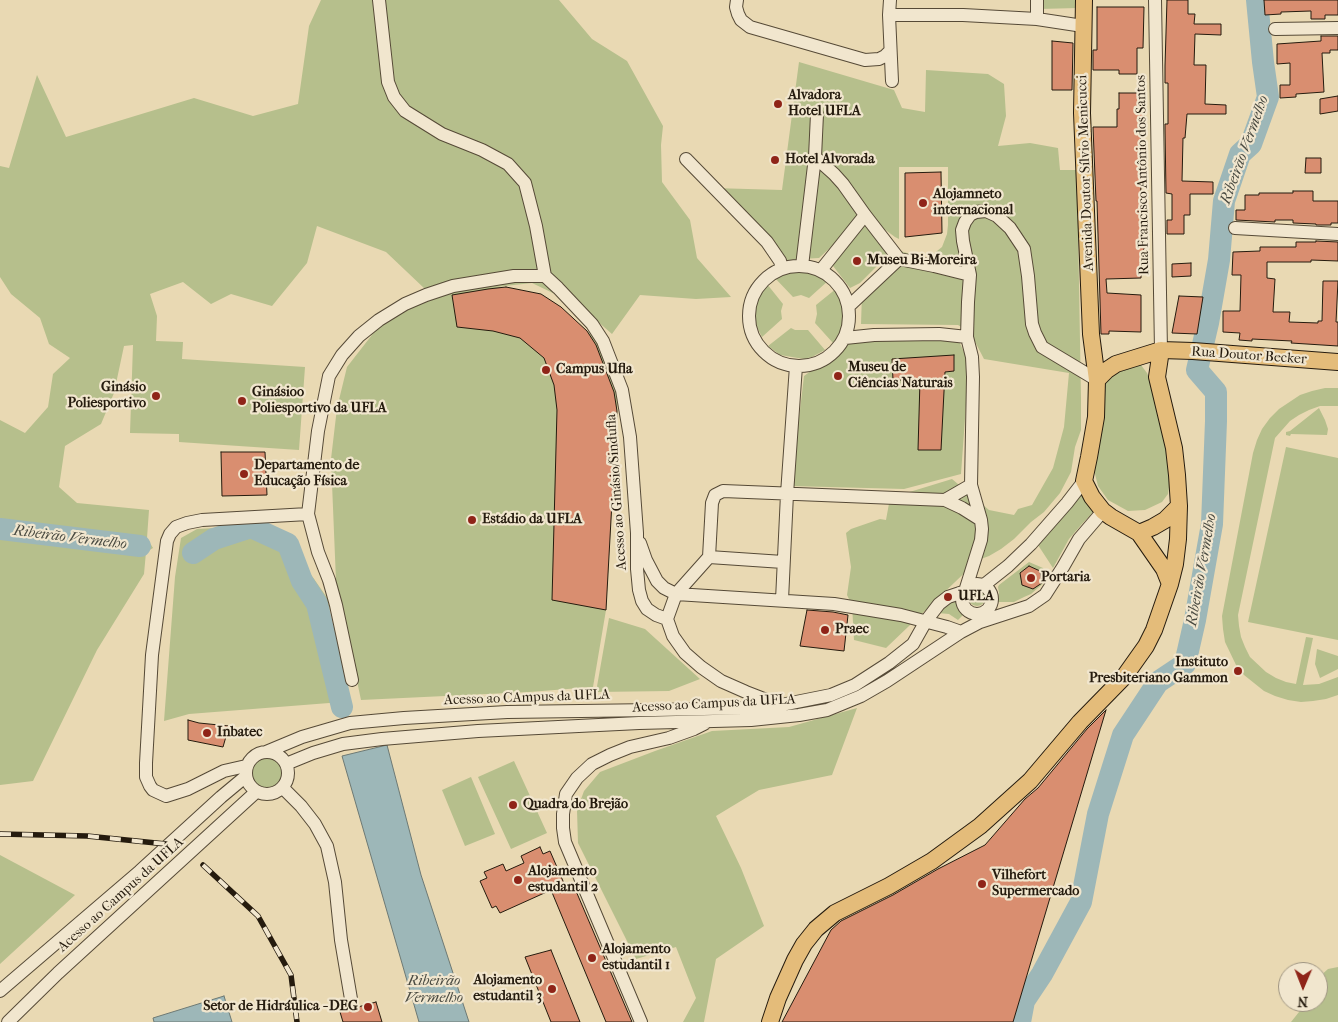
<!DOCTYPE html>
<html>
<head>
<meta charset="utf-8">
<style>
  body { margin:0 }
  #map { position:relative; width:1338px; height:1022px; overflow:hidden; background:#e9d9b3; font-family:"IM FELL French Canon",serif }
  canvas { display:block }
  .north { position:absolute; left:1278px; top:962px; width:50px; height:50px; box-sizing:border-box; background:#f1e6ce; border:1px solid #9f9581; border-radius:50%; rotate:181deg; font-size:14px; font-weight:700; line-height:20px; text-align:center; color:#251b0e }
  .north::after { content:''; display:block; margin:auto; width:18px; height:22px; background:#8f2418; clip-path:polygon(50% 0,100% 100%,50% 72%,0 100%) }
</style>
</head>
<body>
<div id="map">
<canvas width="1338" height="1022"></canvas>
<div class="north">N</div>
</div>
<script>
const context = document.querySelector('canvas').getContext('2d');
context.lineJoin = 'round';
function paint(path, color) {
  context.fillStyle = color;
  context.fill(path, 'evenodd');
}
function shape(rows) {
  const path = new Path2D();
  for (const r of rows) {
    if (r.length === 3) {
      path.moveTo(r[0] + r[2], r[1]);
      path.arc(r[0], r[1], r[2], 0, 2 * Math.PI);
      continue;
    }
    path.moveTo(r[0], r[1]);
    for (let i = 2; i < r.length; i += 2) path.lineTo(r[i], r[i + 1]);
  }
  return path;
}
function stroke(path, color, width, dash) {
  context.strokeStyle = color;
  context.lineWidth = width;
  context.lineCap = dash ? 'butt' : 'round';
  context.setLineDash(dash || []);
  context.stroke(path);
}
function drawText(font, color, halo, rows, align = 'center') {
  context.font = font + ' "IM FELL French Canon",serif';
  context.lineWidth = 4.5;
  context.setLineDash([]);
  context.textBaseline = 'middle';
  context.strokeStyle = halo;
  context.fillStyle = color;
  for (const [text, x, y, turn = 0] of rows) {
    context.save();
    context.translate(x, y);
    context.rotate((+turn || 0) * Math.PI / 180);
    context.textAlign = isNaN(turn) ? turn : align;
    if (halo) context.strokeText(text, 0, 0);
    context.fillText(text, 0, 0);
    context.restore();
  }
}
paint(shape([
  [321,0,559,0,592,39,627,61,663,126,661,145,662,182,690,220,697,258,731,297,696,299,640,295,612,334,580,306,532,283,496,287,506,287,561,307,602,345,618,396,606,610,593,687,529,692,361,700,336,581,331,459,337,408,347,367,375,331,409,305,451,291,473,289,425,289,386,252,317,226,307,263,272,306,231,294,211,304,183,282,150,294,157,316,156,341,183,342,182,359,305,367,299,450,179,442,179,434,130,433,133,345,124,346,114,393,101,424,65,446,59,487,77,503,149,510,147,538,153,548,146,552,144,574,97,650,33,781,0,785,0,420,25,433,48,407,53,374,70,358,49,344,40,318,11,294,0,277,0,166,9,168,37,75,66,137,194,98,253,116,298,104,309,26],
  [1039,0,1078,0,1078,8,1039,9],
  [799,62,894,90,902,108,925,112,926,70,988,74,1004,84,1006,116,998,146,1030,143,1058,148,1060,170,1077,170,1081,398,1081,430,1075,447,1071,472,1060,493,1044,512,1031,522,1014,539,1001,549,989,556,978,560,886,648,854,640,852,605,847,595,851,567,846,533,851,529,880,519,886,520,890,498,952,479,989,510,1014,515,1018,509,1032,505,1053,468,1064,427,1069,373,984,359,970,332,958,325,861,324,862,294,893,256,887,256,860,283,850,288,830,262,859,221,819,258,801,259,784,261,713,188,782,190],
  [899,167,948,167,948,225,947,234,942,247,927,259,897,250,865,215,895,237,899,239],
  [801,268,816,272,829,280,809,298,801,295,793,297,774,277,786,271],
  [767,284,783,304,781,311,782,319,762,337,756,325,754,309,758,295],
  [837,288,843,301,846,316,844,329,833,343,815,323,817,314,816,305],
  [791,328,795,330,808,330,825,350,812,357,805,359,798,358,780,355,768,346],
  [957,337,969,363,961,474,904,489,791,486,804,376,855,339],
  [1141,365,1147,373,1153,387,1162,419,1170,480,1168,494,1162,502,1145,510,1128,511,1108,500,1098,486,1094,470,1105,379,1110,369],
  [1325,388,1338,388,1338,406,1320,406,1309,410,1299,415,1290,421,1275,438,1238,615,1239,626,1241,637,1245,647,1250,657,1266,672,1276,678,1286,682,1296,684,1306,637,1313,638,1303,685,1319,684,1338,677,1338,695,1326,699,1313,701,1301,702,1288,700,1275,696,1264,691,1244,675,1236,665,1225,642,1223,629,1222,616,1253,453,1257,440,1262,429,1270,418,1279,409,1300,395,1312,391],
  [1319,408,1325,420,1328,429,1327,435,1291,434,1290,436,1286,435,1286,432,1290,431],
  [1286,447,1338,458,1338,640,1248,622],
  [1084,491,1097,508,1081,525,1069,539,1053,568,1038,545,1067,512],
  [251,526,278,530,289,543,328,599,342,702,189,714,164,721,175,577,181,538,197,529],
  [1029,562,1043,568,1046,574,1046,581,1031,594,1024,597,1014,602,998,602,999,593,998,587,999,585],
  [977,597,9],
  [957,596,959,606,966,612,958,620,949,614,938,613],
  [609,618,645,629,700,679,669,691,596,692],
  [1317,649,1338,656,1338,669,1320,678,1315,664],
  [857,708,832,775,759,790,716,816,741,868,764,926,716,959,704,1022,683,1022,696,998,676,947,636,959,578,843,577,810,584,791,600,772,655,751,712,731,789,727],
  [274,756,284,765,285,781,272,792,260,792,250,782,248,768,257,757],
  [514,761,547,833,511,849,478,777],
  [471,777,495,834,465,846,442,790],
  [0,855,75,895,0,964],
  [1338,967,1338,1022,1291,1022,1307,1002,1318,1002,1318,978,1328,969]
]), '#b6bf8c');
const water = shape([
  [387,745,421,875,469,1022,419,1022,342,756,387,745],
  [224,996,232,1022,154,1022,153,1018,224,996]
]);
paint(water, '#9db7b8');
stroke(water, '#6d7974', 1);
stroke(shape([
  [0,529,140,546],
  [193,553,214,539,251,527,288,544,302,581,317,604,342,707],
  [1020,1022,1024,1001,1042,974,1081,902,1098,814,1123,735,1158,682,1185,664,1195,620,1212,524,1216,421,1216,392,1197,370,1208,323,1219,260,1224,201,1240,154,1251,144,1268,97,1263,62,1257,0]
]), '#9db7b8', 22);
const building = shape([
  [1167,0,1188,0,1188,14,1195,14,1194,24,1221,24,1221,35,1195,34,1194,65,1206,65,1205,104,1226,105,1226,114,1187,114,1185,138,1183,138,1182,181,1213,182,1213,194,1190,194,1190,215,1184,215,1184,234,1167,234,1167,220,1172,220,1172,194,1166,193,1165,130,1165,124,1168,124,1168,83,1165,83,1165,66,1167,0],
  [1264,0,1338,0,1338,15,1325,15,1325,19,1311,19,1311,11,1281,12,1281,14,1265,15,1264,0],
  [1097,7,1144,7,1143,48,1137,48,1137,74,1119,74,1119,70,1093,70,1093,50,1097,50,1097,7],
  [1321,36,1338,36,1338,50,1330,50,1330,53,1322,53,1324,92,1296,94,1296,97,1280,98,1280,85,1290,85,1290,63,1277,64,1277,44,1321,41,1321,36],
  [1052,41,1073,43,1072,90,1052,90,1052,41],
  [1119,93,1141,93,1141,110,1144,110,1144,125,1141,125,1140,166,1142,166,1140,205,1142,205,1142,226,1143,226,1144,249,1143,266,1141,266,1141,278,1106,279,1107,293,1141,295,1141,332,1109,331,1109,334,1101,334,1097,201,1096,201,1093,127,1117,127,1117,109,1119,109,1119,93],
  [1338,96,1338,111,1320,114,1320,99,1338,96],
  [1306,158,1321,158,1321,173,1305,173,1306,158],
  [941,172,942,233,905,237,905,173,941,172],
  [1293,191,1313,191,1313,201,1338,201,1338,223,1331,223,1331,225,1316,225,1316,224,1293,223,1293,220,1275,220,1275,222,1236,220,1236,210,1245,210,1245,195,1259,195,1259,193,1293,193,1293,191],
  [1316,241,1338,242,1338,261,1311,260,1311,262,1267,262,1267,278,1275,279,1273,312,1290,312,1289,322,1318,323,1318,321,1322,321,1323,281,1338,281,1336,322,1338,322,1338,346,1291,343,1292,341,1252,339,1252,341,1239,340,1240,333,1223,332,1223,311,1240,311,1241,275,1232,275,1233,252,1260,251,1260,247,1296,247,1296,242,1316,242,1316,241],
  [1191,263,1191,276,1172,277,1172,264,1191,263],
  [506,287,541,294,561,307,587,331,596,345,614,392,617,411,606,610,552,600,557,410,554,385,544,358,520,338,493,331,457,327,452,295,488,289,506,287],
  [1179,296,1203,297,1197,334,1172,333,1179,296],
  [954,355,954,371,945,372,941,450,918,450,920,380,893,380,892,359,954,355],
  [221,452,265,452,267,495,222,496,221,452],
  [1029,566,1040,571,1042,583,1033,589,1022,585,1020,573,1029,566],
  [807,610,833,612,848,615,844,651,800,646,807,610],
  [1106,710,1013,1022,782,1022,831,930,841,921,893,895,938,869,985,845,1025,799,1038,788,1087,729,1106,710],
  [188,720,199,723,229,726,223,747,188,740,188,720],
  [540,847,543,854,550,851,566,888,573,884,632,1022,606,1022,551,890,500,913,496,906,492,908,480,881,487,878,484,872,503,864,506,871,524,863,521,856,540,847],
  [551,950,580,1022,551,1022,525,957,551,950],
  [376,1002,382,1022,343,1022,340,1012,376,1002]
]);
paint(building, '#d98e70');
stroke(building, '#251b0e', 1);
const minor = shape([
  [379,0,388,82,394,97,405,111,442,134,482,150,508,164,525,183,536,226,545,276],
  [737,0,736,7,738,14,741,20,750,27,865,60,879,59,885,56,890,51],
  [890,0,889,15,892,81],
  [1037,0,1037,19],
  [1155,0,1161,350],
  [889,15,963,15,1037,19,1083,26],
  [1275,29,1338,28],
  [815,157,834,174,843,184,865,215,899,259],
  [686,159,767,242,780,261,782,268],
  [1235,228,1338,234],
  [799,316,50],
  [802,266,815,157,817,114],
  [821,270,865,215],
  [848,307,899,259,934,266,970,275],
  [845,338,874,335,939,334,967,337],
  [945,500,971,485],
  [640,543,646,560,657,581,664,588,676,594,834,604,901,615,947,627,961,632],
  [709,557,783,562],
  [977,599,15],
  [984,585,1008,566,1031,544,1067,503,1084,481],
  [966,588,981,540,982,529,981,520,971,485,973,377,972,357,967,337,968,302,970,275,963,241,962,230,965,222,970,215,976,212,986,211,997,216,1010,228,1024,249,1028,276,1032,324,1035,333,1042,347,1097,380],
  [782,600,787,494,796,366],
  [352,680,336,605,329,580,318,552,308,514,318,431,329,376,342,355,359,336,379,320,405,304,426,295,453,286,514,276,545,276,558,288,592,324,603,341,622,390,630,437,637,533,637,569,639,590,642,601,647,609,656,615,667,619],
  [777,704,746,692,721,681,701,667,685,653,673,636,667,619,676,594,709,557,712,503,715,495,723,491,945,500,962,508,981,520],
  [267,773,21],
  [266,752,302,737,350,723,404,718,507,712,654,710,752,708,781,705,831,695,855,685,889,663,913,644,926,621,939,604,948,597,963,592],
  [286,764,313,753,343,744,382,739,478,731,639,723,751,720,799,715,827,710,861,696,887,681,961,632,980,622,1029,606,1045,595,1063,567,1079,539,1103,511],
  [246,766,224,771,188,789,166,796,153,790,150,786,146,777,146,763,152,655,167,541,170,534,176,527,187,523,202,520,308,514],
  [283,788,301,806,315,824,327,846,335,882,341,940,351,999],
  [0,991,140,871,221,797,245,777],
  [8,1022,58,973,256,792],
  [641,1022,565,842,563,828,563,814,566,794,577,778,592,764,610,755,630,747,669,738,694,729,704,724]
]);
const major = shape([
  [1084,0,1082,113,1091,334,1097,380,1096,417,1089,457,1084,481,1092,497,1103,511,1111,517,1139,533,1164,569,1170,584],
  [1097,380,1107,370,1116,364,1161,350,1193,351,1338,362],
  [1139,533,1153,527,1165,520,1179,506],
  [770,1022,778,998,795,960,804,944,816,929,835,913,889,886,932,861,980,826,1030,781,1080,722,1124,677,1146,646,1154,630,1170,584,1175,564,1178,539,1179,506,1177,475,1174,448,1157,377,1161,350]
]);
stroke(minor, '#564a37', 14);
stroke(major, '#251b0e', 18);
stroke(minor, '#f1e6ce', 12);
stroke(major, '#e4bc7a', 16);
const rail = shape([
  [0,834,87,836,166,844],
  [203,865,258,916,291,975,297,1022]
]);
stroke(rail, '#251b0e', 5.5);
stroke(rail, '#f1e6ce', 4, [11]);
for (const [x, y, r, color] of [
  [778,104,5,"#8f2418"],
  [775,160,5,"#8f2418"],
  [923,203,5,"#8f2418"],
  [857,261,5,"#8f2418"],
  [546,370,5,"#8f2418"],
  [838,376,5,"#8f2418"],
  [156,396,5,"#8f2418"],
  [242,401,5,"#8f2418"],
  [244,474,5,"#8f2418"],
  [472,520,5,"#8f2418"],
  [1031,578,5,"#8f2418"],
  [948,597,5,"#8f2418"],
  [825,630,5,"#8f2418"],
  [1238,671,5,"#8f2418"],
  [207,733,5,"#8f2418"],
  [513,805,5,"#8f2418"],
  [518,880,5,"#8f2418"],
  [982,884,5,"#8f2418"],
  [592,958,5,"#8f2418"],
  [552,989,5,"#8f2418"],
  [368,1007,5,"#8f2418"]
]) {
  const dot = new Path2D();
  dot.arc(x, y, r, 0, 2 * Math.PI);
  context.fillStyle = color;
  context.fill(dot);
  stroke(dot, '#f1e6ce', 2);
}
drawText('bold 14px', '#251b0e', '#f1e6ce', [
  ["Alvadora",788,96],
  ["Hotel UFLA",788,112],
  ["Hotel Alvorada",785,160],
  ["Alojamneto",933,195],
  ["internacional",933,211],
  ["Museu Bi-Moreira",867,261],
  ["Museu de",848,368],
  ["Ciências Naturais",848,384],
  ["Campus Ufla",556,370],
  ["Ginásio",146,388,"right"],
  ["Poliesportivo",146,404,"right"],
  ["Ginásioo",252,393],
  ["Poliesportivo da UFLA",252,409],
  ["Departamento de",254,466],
  ["Educação Física",254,482],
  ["Estádio da UFLA",482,520],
  ["Portaria",1041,578],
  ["UFLA",958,597],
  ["Praec",835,630],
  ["Instituto",1228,663,"right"],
  ["Presbiteriano Gammon",1228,679,"right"],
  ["Inbatec",217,733],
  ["Quadra do Brejão",523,805],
  ["Alojamento",528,872],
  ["estudantil 2",528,888],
  ["Vilhefort",992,876],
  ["Supermercado",992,892],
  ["Alojamento",602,950],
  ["estudantil 1",602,966],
  ["Alojamento",542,981,"right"],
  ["estudantil 3",542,997,"right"],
  ["Setor de Hidráulica - DEG",358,1007,"right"]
], 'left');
drawText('14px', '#251b0e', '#f1e6ce', [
  ["Avenida Doutor Sílvio Menicucci",1086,173,-92],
  ["Rua Francisco Antônio dos Santos",1143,175,-91],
  ["Rua Doutor Becker",1249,356,4],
  ["Acesso ao Ginásio/Sindufla",617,492,-94],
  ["Acesso ao CAmpus da UFLA",527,698,-2],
  ["Acesso ao Campus da UFLA",714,704,-3],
  ["Acesso ao Campus da UFLA",121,895,-42]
]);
drawText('italic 15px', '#494a41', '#f1e6ce', [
  ["Ribeirão Vermelho",1245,150,-70],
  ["Ribeirão Vermelho",70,538,7],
  ["Ribeirão Vermelho",1202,570,-80],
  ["Ribeirão",434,981],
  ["Vermelho",434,998]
]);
</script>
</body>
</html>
